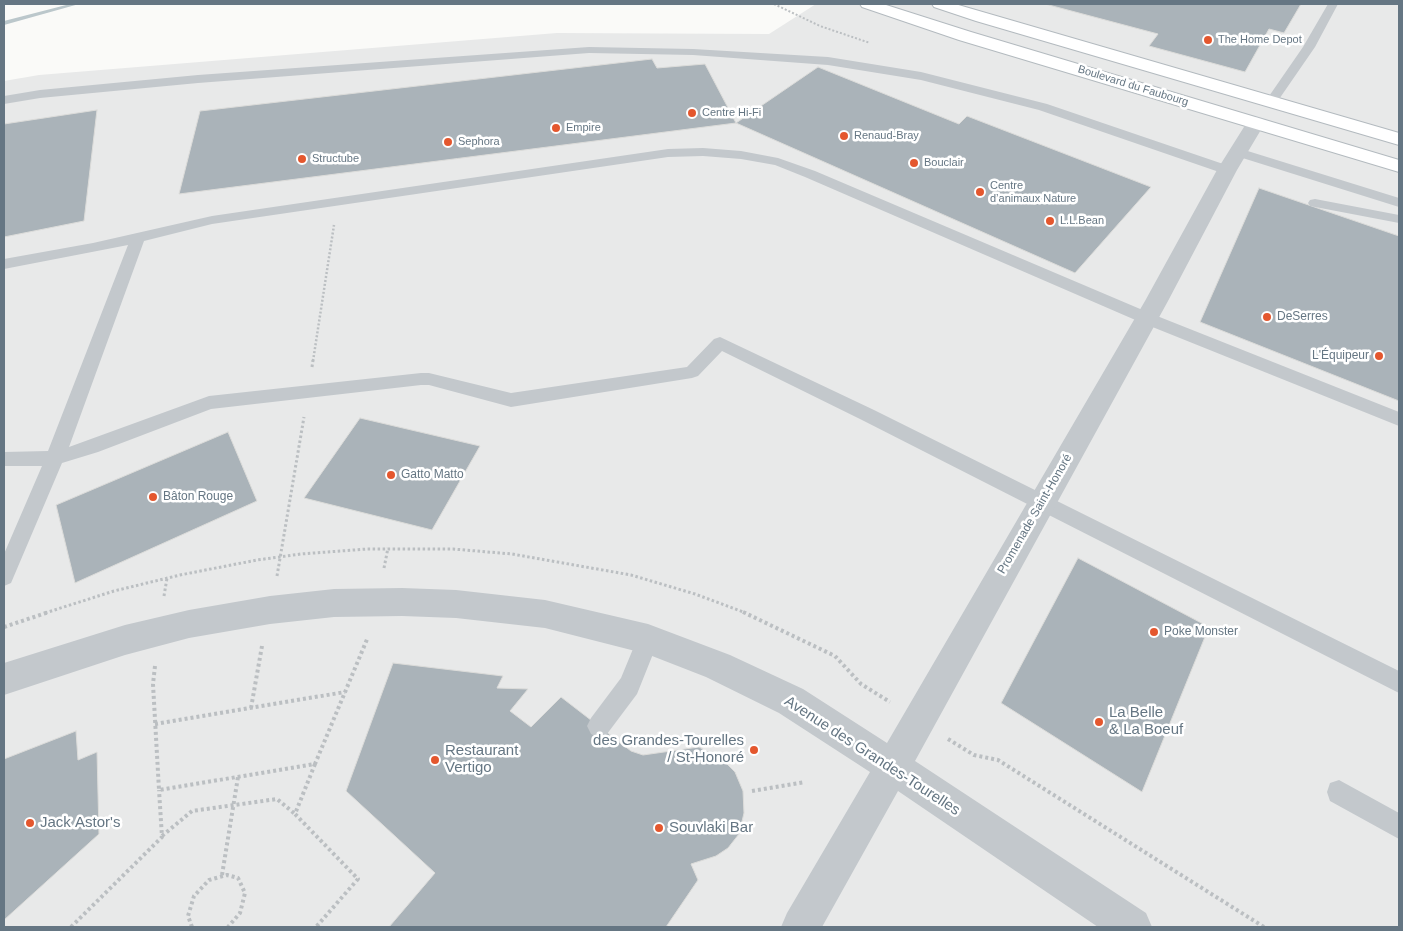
<!DOCTYPE html>
<html>
<head>
<meta charset="utf-8">
<style>
  body { margin:0 }
  #map { position:relative; width:1403px; height:931px; overflow:hidden; background:#fafaf8; font-family:Helvetica,sans-serif }
  canvas { display:block }
  .frame { position:absolute; inset:0; border:5px solid #657683; pointer-events:none }
</style>
</head>
<body>
<div id="map">
<canvas width="1403" height="931"></canvas>
<div class="frame"></div>
</div>
<script>
const context = document.querySelector('canvas').getContext('2d');
context.lineJoin = 'round';
function paint(path, color) {
  context.fillStyle = color;
  context.fill(path, 'evenodd');
}
function shape(rows) {
  const path = new Path2D();
  for (const r of rows) {
    path.moveTo(r[0], r[1]);
    for (let i = 2; i < r.length; i += 2) path.lineTo(r[i], r[i + 1]);
  }
  return path;
}
function stroke(path, color, width, dash) {
  context.strokeStyle = color;
  context.lineWidth = width;
  context.lineCap = dash ? 'butt' : 'round';
  context.setLineDash(dash || []);
  context.stroke(path);
}
function drawText(font, color, halo, rows, align = 'center') {
  context.font = font + ' Helvetica,sans-serif';
  context.lineWidth = 5;
  context.setLineDash([]);
  context.textBaseline = 'middle';
  context.strokeStyle = halo;
  context.fillStyle = color;
  for (const [text, x, y, turn = 0] of rows) {
    context.save();
    context.translate(x, y);
    context.rotate((+turn || 0) * Math.PI / 180);
    context.textAlign = isNaN(turn) ? turn : align;
    if (halo) context.strokeText(text, 0, 0);
    context.fillText(text, 0, 0);
    context.restore();
  }
}
paint(shape([
  [816,4,1399,4,1399,927,4,927,4,81,39,75,557,33,769,34]
]), '#e8e9e9');
paint(shape([
  [70,4,79,4,4,25,4,21,70,4]
]), '#bbc7cb');
const building = shape([
  [1045,4,1301,4,1284,33,1269,29,1245,72,1149,46,1158,34,1045,4],
  [652,59,657,68,705,64,736,123,179,194,200,111,652,59],
  [818,67,959,124,967,116,1151,187,1075,273,736,123,818,67],
  [97,110,84,221,4,237,4,124,97,110],
  [1259,188,1399,236,1399,401,1200,322,1259,188],
  [360,418,480,446,432,530,304,498,360,418],
  [228,432,257,501,75,583,56,505,228,432],
  [1078,558,1209,627,1142,792,1001,703,1078,558],
  [393,663,503,676,497,688,528,689,510,711,531,727,561,697,631,751,643,755,699,747,723,760,735,772,743,791,744,813,739,834,728,848,716,856,691,864,698,880,666,927,389,927,435,873,346,791,393,663],
  [76,731,78,760,97,752,99,834,4,920,4,759,76,731]
]);
paint(building, '#aab3b9');
stroke(building, '#dcdcda', 1);
const secondary = shape([
  [860,4,883,4,971,32,1399,160,1399,172,959,40,862,7,860,4],
  [932,4,955,4,1399,133,1399,145,976,21,934,7,932,4]
]);
stroke(secondary, '#b3babf', 2);
stroke(shape([
  [774,4,820,26,870,43]
]), '#bbbfc2', 2, [2, 2]);
stroke(shape([
  [313,361,334,225]
]), '#bbbfc2', 2.5, [2, 2]);
stroke(shape([
  [312,367,313,360],
  [384,568,388,548],
  [277,576,304,417],
  [164,596,167,578],
  [45,613,114,591,180,575,257,560,301,554,367,549,453,549,512,554,631,575,695,594,746,613]
]), '#bbbfc2', 3, [2.5, 2.5]);
stroke(shape([
  [743,612,835,656,861,684,890,702],
  [4,627,49,612],
  [155,666,153,684,159,790,315,764,368,637],
  [251,708,262,646],
  [155,724,345,692],
  [948,739,974,755,998,760,1264,927],
  [315,764,295,814,358,879,316,927],
  [752,791,805,782],
  [162,836,192,811,277,799,295,814],
  [222,875,238,777],
  [71,927,162,837,159,790],
  [192,927,188,916,194,896,209,880,227,875,238,878,245,893,240,913,228,927]
]), '#bbbfc2', 4, [3, 3]);
paint(shape([
  [1328,4,1338,4,1315,47,1275,105,1267,105,1265,102,1303,47,1328,4],
  [589,47,693,49,828,57,921,72,1047,104,1232,167,1234,170,1227,174,1222,173,1039,110,921,80,828,65,693,55,589,53,198,83,40,98,4,104,4,96,40,90,198,75,589,47],
  [703,148,741,151,778,158,815,171,1152,314,1399,412,1399,426,1140,322,805,177,775,165,741,159,703,156,668,157,212,224,144,241,69,447,209,396,421,373,429,373,511,393,687,367,714,339,720,337,874,410,1399,671,1399,693,862,420,722,351,698,376,692,378,511,407,429,385,421,385,211,409,98,452,62,463,11,583,4,586,4,554,42,466,4,466,4,452,48,451,128,245,4,269,4,259,93,243,212,216,668,149,703,148],
  [1238,148,1399,198,1399,207,1233,155,1231,152,1233,149,1238,148],
  [1315,199,1399,215,1399,223,1310,206,1308,203,1310,200,1315,199],
  [648,629,656,632,659,639,637,694,607,734,599,738,591,734,587,726,591,718,621,678,640,632,648,629],
  [1339,780,1399,813,1399,839,1330,801,1327,792,1330,783,1339,780]
]), '#c3c8cc');
paint(shape([
  [1256,117,1263,119,1265,123,1237,170,1168,301,915,761,1146,913,1152,927,1098,927,898,791,822,927,781,927,787,913,870,772,779,713,706,677,647,654,545,628,456,618,402,616,334,617,270,624,189,638,125,655,4,695,4,663,125,625,189,610,270,596,334,589,402,588,456,590,545,600,648,624,730,655,803,689,887,743,1145,301,1217,170,1249,119,1256,117]
]), '#c3c8cc');
paint(secondary, '#fff');
for (const [x, y, r, color] of [
  [1208,40,5,"#e4572e"],
  [692,113,5,"#e4572e"],
  [556,128,5,"#e4572e"],
  [844,136,5,"#e4572e"],
  [448,142,5,"#e4572e"],
  [302,159,5,"#e4572e"],
  [914,163,5,"#e4572e"],
  [980,192,5,"#e4572e"],
  [1050,221,5,"#e4572e"],
  [1267,317,5,"#e4572e"],
  [1379,356,5,"#e4572e"],
  [391,475,5,"#e4572e"],
  [153,497,5,"#e4572e"],
  [1154,632,5,"#e4572e"],
  [1099,722,5,"#e4572e"],
  [754,750,5,"#e4572e"],
  [435,760,5,"#e4572e"],
  [30,823,5,"#e4572e"],
  [659,828,5,"#e4572e"]
]) {
  const dot = new Path2D();
  dot.arc(x, y, r, 0, 2 * Math.PI);
  context.fillStyle = color;
  context.fill(dot);
  stroke(dot, '#fff', 2);
}
drawText('11px', '#657683', '#fff', [
  ["The Home Depot",1218,40],
  ["Centre Hi-Fi",702,113],
  ["Empire",566,128],
  ["Renaud-Bray",854,136],
  ["Sephora",458,142],
  ["Structube",312,159],
  ["Bouclair",924,163],
  ["Centre",990,186],
  ["d’animaux Nature",990,199],
  ["L.L.Bean",1060,221]
], 'left');
drawText('11px', '#657683', '#fff', [
  ["Boulevard du Faubourg",1133,86,17]
]);
drawText('12px', '#657683', '#fff', [
  ["DeSerres",1277,317],
  ["L'Équipeur",1369,356,"right"],
  ["Gatto Matto",401,475],
  ["Bâton Rouge",163,497],
  ["Poke Monster",1164,632]
], 'left');
drawText('12px', '#657683', '#fff', [
  ["Promenade Saint-Honoré",1035,514,-60]
]);
drawText('15px', '#657683', '#fff', [
  ["La Belle",1109,713],
  ["& La Boeuf",1109,730],
  ["des Grandes-Tourelles",744,741,"right"],
  ["/ St-Honoré",744,758,"right"],
  ["Restaurant",445,751],
  ["Vertigo",445,768],
  ["Jack Astor's",40,823],
  ["Souvlaki Bar",669,828]
], 'left');
drawText('15px', '#657683', '#fff', [
  ["Avenue des Grandes-Tourelles",872,756,33]
]);
</script>
</body>
</html>
